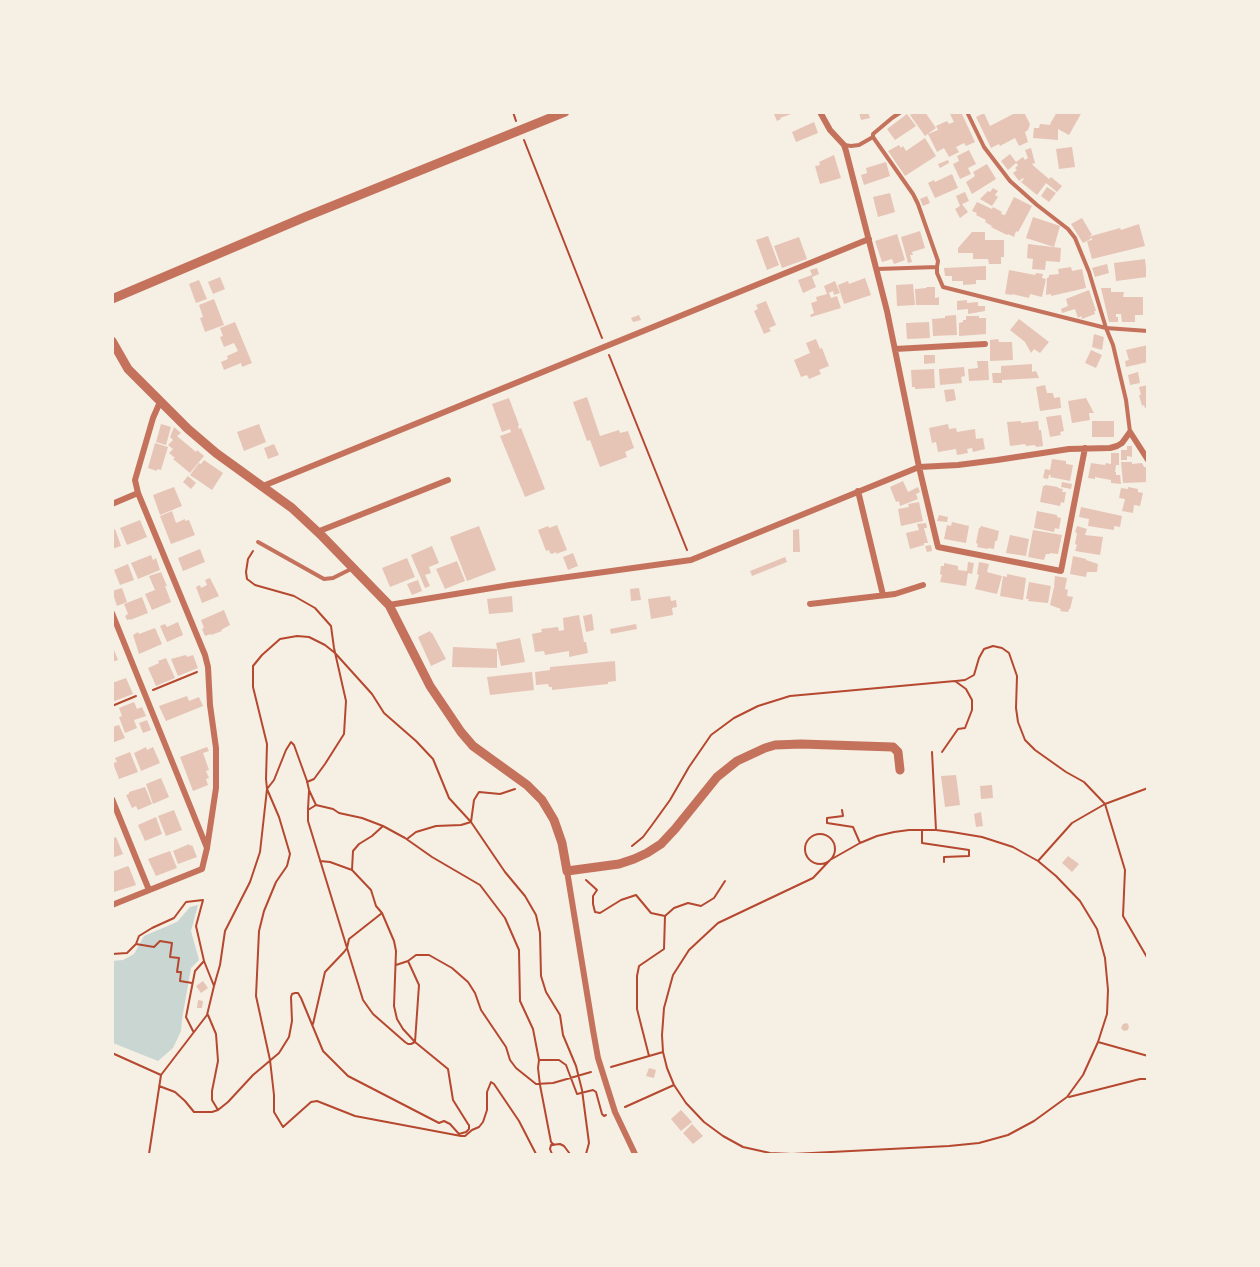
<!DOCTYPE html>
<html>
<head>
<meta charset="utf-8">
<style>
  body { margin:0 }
  #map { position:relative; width:1260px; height:1267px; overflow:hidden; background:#f6efe4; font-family:"Roboto Serif",serif }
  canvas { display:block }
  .frame { position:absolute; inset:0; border:114px solid #f6efe4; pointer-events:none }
</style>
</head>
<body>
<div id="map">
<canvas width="1260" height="1267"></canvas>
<div class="frame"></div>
</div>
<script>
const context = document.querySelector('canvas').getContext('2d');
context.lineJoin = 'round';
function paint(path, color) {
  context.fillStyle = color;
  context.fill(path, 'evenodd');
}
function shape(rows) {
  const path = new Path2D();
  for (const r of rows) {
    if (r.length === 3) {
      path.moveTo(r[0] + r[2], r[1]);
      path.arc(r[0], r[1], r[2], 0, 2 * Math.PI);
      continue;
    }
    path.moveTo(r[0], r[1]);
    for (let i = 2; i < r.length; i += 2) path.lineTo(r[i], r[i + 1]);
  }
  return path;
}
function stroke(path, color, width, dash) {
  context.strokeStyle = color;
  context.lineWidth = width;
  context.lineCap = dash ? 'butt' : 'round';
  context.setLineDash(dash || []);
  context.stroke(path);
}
paint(shape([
  [198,905,191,931,199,960,191,968,182,1019,181,1031,173,1048,158,1061,113,1043,112,961,123,960,134,954,144,936,177,922,190,907]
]), '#c9d6d2');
paint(shape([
  [773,112,794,112,794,113,780,118,781,119,777,121],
  [859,112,868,112,870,118,861,120],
  [914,112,925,112,936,128,925,136,910,115],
  [949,112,961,112,975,142,966,146,964,143,956,147,959,152,949,157,944,148,937,152,928,134,938,130,936,126,947,121,949,124,954,122],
  [1017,112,1024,112,1030,124,1028,130,1025,132,1028,142,1019,146,1015,138,1000,146,999,144,991,148,976,117,984,113,990,126],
  [1057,112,1082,112,1069,135,1058,129,1058,140,1033,138,1034,128,1039,128,1040,124,1051,125,1050,124],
  [907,114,916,126,895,140,887,129],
  [814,122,818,133,796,142,792,132],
  [925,138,936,156,905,176,888,151,899,145,901,148,903,146,906,151],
  [1072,147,1075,167,1059,169,1056,149],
  [1031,148,1035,163,1032,164,1036,168,1049,179,1051,177,1062,186,1057,192,1046,183,1037,195,1021,182,1024,179,1023,178,1019,181,1013,173,1017,170,1015,168,1018,165,1016,163,1008,170,1001,161,1010,154,1016,162,1023,157,1025,160,1028,158,1025,150],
  [969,150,976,164,968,168,971,174,960,179,953,164,959,161,957,156],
  [834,155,841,178,820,184,815,166,820,165,819,162],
  [948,160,949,163,940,168,938,164],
  [886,162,890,176,864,185,861,175,867,173,866,168],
  [987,164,996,179,972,194,966,182,975,176,973,172],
  [952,174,958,188,935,198,928,183,934,180,935,182],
  [1047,187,1056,193,1049,202,1041,196],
  [993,188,998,191,995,195,998,197,992,206,980,199,988,191,990,192],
  [965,192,969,201,962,204,968,212,960,218,955,209,960,206,956,196],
  [890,193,895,212,878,217,873,197],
  [927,196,930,203,923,206,920,199],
  [1014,197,1032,206,1022,225,1018,232,1016,231,1014,237,1008,234,1007,235,991,227,992,226,985,222,986,220,976,215,977,213,972,211,977,202,992,209,993,207,1002,212,1001,214,1005,215],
  [1033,217,1060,226,1054,247,1026,238],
  [1082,218,1092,235,1088,237,1120,228,1121,230,1139,224,1145,246,1092,259,1087,241,1092,240,1092,238,1083,243,1071,224],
  [920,231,925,248,912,252,913,255,910,255,912,262,908,263,901,237],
  [972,232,985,232,985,240,1004,240,1004,257,1001,257,1001,264,989,264,988,259,973,259,973,253,958,253,958,248],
  [897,234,905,260,894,264,892,259,882,262,875,241],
  [768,236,779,265,767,270,756,240],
  [799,237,807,259,782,268,774,246],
  [1028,244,1061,248,1060,262,1046,261,1045,270,1032,269,1033,259,1027,258],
  [1145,259,1147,277,1116,281,1114,263],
  [1107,264,1109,273,1095,277,1092,268],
  [986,266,986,280,976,280,976,284,963,285,963,281,952,281,952,276,945,276,944,268],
  [1071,267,1072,271,1082,269,1086,288,1051,296,1051,294,1046,295,1047,278,1049,277,1049,275,1059,274,1058,269],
  [817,268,819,274,812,277,816,287,803,293,798,280,812,275,810,270],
  [1009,270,1035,275,1036,273,1043,274,1042,278,1046,279,1042,297,1030,294,1029,298,1012,294,1012,295,1005,294],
  [220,277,225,289,213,294,208,282],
  [865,278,871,295,844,304,838,285,848,281,849,284],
  [199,280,207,299,196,303,189,284],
  [835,281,840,293,834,295,833,291,829,293,831,298,837,296,841,308,811,317,810,315,814,313,811,303,817,301,816,297,827,294,824,286],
  [913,284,915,305,897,306,896,285],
  [926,287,935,287,935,298,939,297,939,305,916,305,915,289,927,288],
  [1101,288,1111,288,1111,292,1124,292,1123,297,1143,297,1143,315,1135,315,1135,322,1122,322,1121,314,1116,314,1116,317,1118,317,1118,322,1109,322],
  [1089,290,1096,311,1094,311,1095,314,1082,319,1081,316,1078,318,1075,309,1062,313,1061,309,1068,306,1066,299],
  [214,299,224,325,205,332,200,318,203,317,199,305],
  [967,300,967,303,978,302,978,306,985,306,985,311,968,314,968,309,957,310,957,301],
  [766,301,776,325,769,328,771,331,764,334,754,311,758,309,756,305],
  [639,315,641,320,633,322,631,318],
  [956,315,957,335,933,336,932,319,945,318,945,316],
  [966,316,979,316,979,318,986,318,986,334,959,336,959,323,963,322,963,320,966,320],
  [1019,319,1049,342,1040,353,1034,349,1031,353,1025,342,1010,330],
  [235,322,252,363,242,367,241,363,224,370,221,362,228,359,227,356,238,351,234,343,224,347,220,337,223,336,220,328],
  [929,322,930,338,907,339,906,323],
  [1094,334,1104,337,1102,350,1092,347],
  [816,339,820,349,822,348,829,366,819,370,821,374,809,379,807,375,801,377,794,360,810,353,806,343],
  [998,339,999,342,1012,342,1013,360,990,361,990,340],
  [1148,345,1148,362,1126,367,1125,361,1129,360,1126,350],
  [1091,350,1102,355,1096,368,1085,363],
  [924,355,935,355,935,363,924,364],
  [977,361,988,361,989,380,969,381,968,369,978,368],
  [1032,364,1032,372,1036,371,1039,378,1002,380,1002,383,993,383,992,373,1001,373,1001,366],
  [964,367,965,376,961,377,962,383,940,385,939,369],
  [934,369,935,388,915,389,915,387,912,387,911,370],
  [1138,372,1140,383,1130,385,1128,375],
  [1045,385,1047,393,1053,393,1054,398,1060,397,1061,408,1040,411,1036,387],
  [1148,385,1148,407,1145,408,1144,405,1142,406,1139,395,1141,395,1139,387],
  [954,389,956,400,946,402,944,390],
  [587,397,600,436,619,430,620,433,628,431,634,448,625,452,627,457,600,467,590,440,587,441,573,402],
  [509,398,519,425,518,426,519,429,521,428,545,489,525,497,500,436,511,432,510,429,502,432,492,404],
  [1086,398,1094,413,1089,413,1090,420,1072,423,1068,401],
  [1061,415,1064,431,1060,432,1061,435,1050,437,1046,417],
  [1021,421,1021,423,1038,421,1039,430,1041,430,1043,446,1036,447,1035,445,1026,446,1025,444,1010,446,1007,422],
  [1092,421,1114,421,1114,437,1092,437],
  [161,424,171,427,166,445,156,442],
  [259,424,266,442,244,451,237,432],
  [948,424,949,429,956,428,957,432,975,429,976,439,983,438,985,449,973,452,972,448,967,449,968,453,957,455,956,449,938,452,936,442,932,443,929,428],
  [174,427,181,433,177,436,196,452,197,450,204,456,190,473,173,459,175,458,169,453,173,449,168,445,173,440,170,437],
  [155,443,168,447,161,470,157,469,157,471,148,468],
  [274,444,279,455,268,459,264,448],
  [1127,446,1132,446,1132,457,1127,456,1127,460,1121,460,1121,450,1127,450],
  [1111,453,1119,453,1119,465,1116,465,1115,472,1116,472,1116,475,1120,475,1121,484,1111,483,1111,480,1095,477,1095,479,1088,478,1091,463,1105,465,1106,463,1111,464],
  [1052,459,1066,461,1066,464,1073,465,1070,481,1050,477,1051,475,1049,475,1048,479,1043,478,1045,469,1050,470],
  [204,460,223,473,212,490,190,475,199,463,201,464],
  [1121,462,1132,462,1132,464,1142,463,1144,467,1146,467,1146,471,1148,471,1148,482,1123,483],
  [188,476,196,483,191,489,183,482],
  [903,481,908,492,918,487,920,492,916,494,918,499,900,506,899,501,896,502,890,487],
  [1062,482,1072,484,1071,489,1061,487],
  [1045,485,1058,487,1058,488,1063,489,1062,492,1066,492,1064,503,1061,502,1060,506,1040,502,1043,486,1045,486],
  [174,487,182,506,160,515,153,495],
  [1128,487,1138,489,1138,492,1143,493,1140,506,1134,505,1133,513,1122,511,1125,499,1119,498,1121,488,1128,489],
  [919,502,923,521,901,526,898,509,909,507,908,504],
  [1081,507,1122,516,1120,527,1114,526,1114,530,1088,526,1089,519,1079,517],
  [172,511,176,523,185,519,185,521,189,520,195,535,171,544,160,516],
  [1037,511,1057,515,1057,517,1061,518,1059,529,1055,528,1054,532,1034,528],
  [939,515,948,517,947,522,937,521],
  [140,520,147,537,127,545,120,528],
  [952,522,969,526,966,543,944,539,947,525,951,526],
  [926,523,927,528,924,528,928,543,924,543,924,545,910,549,906,533,919,530,917,524],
  [557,525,567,550,556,554,556,552,552,554,550,553,549,550,546,551,538,530,548,526,549,528],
  [479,526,496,570,467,581,450,537],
  [981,526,999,531,997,541,995,541,994,549,988,548,988,549,977,547,978,544,976,543,979,528,980,528],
  [1077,526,1087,529,1085,535,1103,537,1100,555,1075,551,1077,545,1075,544,1077,533,1075,532],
  [115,529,121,546,112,549,112,530],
  [799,529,800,552,793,552,793,530],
  [1033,530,1062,535,1058,554,1050,553,1050,554,1046,554,1044,560,1028,557],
  [1010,535,1029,539,1026,556,1006,553],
  [931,545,932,551,927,552,925,546],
  [432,546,439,563,429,567,431,573,425,575,430,586,425,588,411,555],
  [200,549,205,562,183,571,178,558],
  [573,553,578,566,568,570,563,557],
  [151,555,153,560,156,558,160,570,138,579,131,563],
  [1073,556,1086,559,1086,560,1098,564,1097,572,1087,572,1086,577,1070,574],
  [785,557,787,562,752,576,750,571],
  [407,558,415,577,390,587,382,568],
  [457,561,465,581,445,589,436,569],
  [968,562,974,563,972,574,968,573,966,586,940,582,942,575,940,574,941,566,944,566,944,563,958,566,958,570,967,571],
  [979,562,989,564,987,572,1002,576,997,594,975,589,979,575,977,574],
  [128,564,134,580,120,585,114,570],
  [161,572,167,586,165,586,171,602,152,610,145,594,155,590,149,576],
  [1007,574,1026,578,1023,600,1000,596,1003,576,1007,577],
  [1055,576,1067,578,1065,589,1068,590,1067,596,1073,597,1070,609,1069,609,1068,612,1060,611,1061,609,1050,605,1054,587,1055,586,1054,586],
  [210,578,219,596,202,603,196,587,200,585,201,588,207,585,205,580],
  [418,580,422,591,412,595,407,584],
  [1029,582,1051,586,1048,603,1028,601,1029,599,1026,599],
  [122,588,127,602,117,606,112,591],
  [639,588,641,600,631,601,630,589],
  [512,596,513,612,489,614,487,599],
  [670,596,671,601,676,600,677,607,672,608,673,615,651,619,648,599],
  [142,597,148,613,130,620,130,619,127,620,125,616,128,614,124,604],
  [224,610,230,625,221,630,222,631,211,635,211,634,205,636,202,629,204,628,201,620],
  [592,614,594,630,586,632,583,616],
  [579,615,584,642,586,642,588,653,569,657,569,651,545,655,544,651,535,652,532,634,542,632,541,629,558,627,559,631,564,630,563,618],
  [178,622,183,635,167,642,160,626,165,624,167,627],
  [636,624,637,629,611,634,610,629],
  [155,628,162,644,139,654,133,635,138,632,139,634],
  [430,631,431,633,432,633,446,659,431,666,418,637],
  [520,638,525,662,501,666,496,643],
  [112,645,118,660,112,662],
  [453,647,497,649,497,668,452,667],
  [186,655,187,657,193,655,198,668,178,676,171,659],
  [166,658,175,678,156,686,148,668,159,663,158,661],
  [615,661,616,681,608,682,608,684,552,690,552,687,549,687,548,684,536,685,535,672,550,670,550,667],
  [532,672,534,690,490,695,487,677],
  [126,678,133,694,112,702,112,683],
  [187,696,189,701,199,697,203,706,166,721,159,706],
  [134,702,137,709,142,707,146,716,134,720,137,728,125,733,119,717,122,716,119,708],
  [147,720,151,730,143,733,139,723],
  [119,725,125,738,112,743,112,727],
  [146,747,147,750,153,747,160,763,141,771,134,753],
  [207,747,209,751,203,753,209,770,206,771,209,778,206,779,208,785,193,791,180,757],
  [130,752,138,772,119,779,113,763,117,762,115,758],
  [956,775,960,805,945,807,941,776],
  [161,778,169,797,153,804,146,784],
  [992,785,993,798,981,799,980,786],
  [145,787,152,804,138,810,136,806,132,808,126,795,129,794,129,792],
  [174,810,182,830,166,836,158,816],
  [981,812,983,826,976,827,974,814],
  [156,817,162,834,145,841,138,825],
  [116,837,123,854,112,858,112,839],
  [189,844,190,846,192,845,197,857,178,864,173,851],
  [170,851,177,868,156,876,148,859],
  [1068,856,1079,864,1072,872,1062,863],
  [128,866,129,867,136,885,114,892,112,872],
  [203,981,208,988,201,993,196,986],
  [198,1000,203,1001,202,1008,197,1008],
  [1127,1023,1129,1026,1128,1030,1124,1031,1121,1028,1123,1024],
  [649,1068,656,1070,654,1078,646,1076],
  [681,1110,692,1122,681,1131,671,1119],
  [692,1124,703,1136,693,1144,683,1133]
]), '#e6c5b7');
stroke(shape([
  [513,112,516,121],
  [524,140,602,338],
  [609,355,687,550],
  [253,551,248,559,246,572,247,579,255,585,294,596,315,608,331,626,334,648,346,701,344,734,325,764,314,779,307,782],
  [956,681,965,680,974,675,979,658,984,649,993,646,1002,648,1009,653,1017,676,1016,708,1018,722,1025,740,1035,750,1066,772,1084,782,1105,804,1125,870,1123,916,1148,959],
  [153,690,197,672],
  [112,706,136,696],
  [932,752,936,830],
  [308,809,309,791],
  [842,810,843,816,827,818,827,823,853,827,860,843],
  [383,826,372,836,359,844,353,851,352,870,371,890,376,906,382,913,394,941,396,951,394,1006,397,1019,403,1029,415,1042,448,1069,453,1100,468,1124],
  [909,830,936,830,952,832,982,837,1013,847,1038,861,1056,876,1080,901,1097,929,1105,958,1108,990,1107,1014,1098,1042,1083,1075,1067,1097,1034,1121,1008,1135,979,1143,949,1146,792,1154,770,1153,743,1147,723,1136,704,1122,686,1103,674,1085,667,1068,663,1052,662,1035,664,1008,673,975,689,950,718,923,813,878,830,860,860,843,877,836,894,832,909,830],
  [922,830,922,843,969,850,969,856,944,857,944,862],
  [820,849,15],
  [407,839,416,832,436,826,461,825,471,822,474,800,479,792,500,794,515,789],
  [632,846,643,837,652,825,670,800,689,767,711,735,734,718,758,706,790,696,955,681,966,689,972,700,972,710,965,728,958,729,942,752],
  [320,861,330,862,352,870],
  [1038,861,1072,823,1105,804,1148,788],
  [586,880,597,890,593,896,593,904,595,912,600,913,621,900,636,895,651,913,665,916],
  [136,944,154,947,160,941,172,943,170,957,179,958,177,972,181,972,180,981,192,983],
  [112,954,127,953,136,944,139,936,152,928,174,918,186,902,203,900,196,926,204,961,195,971,186,1017,193,1031],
  [204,961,214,986],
  [408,961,419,985,415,1042],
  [396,965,408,961,416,955,429,955,452,968,468,982,475,993,481,1010,506,1047,510,1060,516,1068,536,1084,553,1083,591,1072],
  [208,1015,216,1034,218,1061,212,1091,212,1100,218,1110],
  [313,1024,325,972,344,952,347,948,349,939,382,913],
  [415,1042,411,1044,408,1044,405,1042,373,1014,363,1000,308,821,308,810,316,805,333,809,339,813,362,818,383,826,405,838,432,857,480,885,505,918,519,950,520,1001,533,1029,539,1060,538,1068,540,1085,551,1142,554,1145],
  [1098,1042,1148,1056],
  [112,1053,161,1075],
  [649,1056,637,1009,637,976,639,966,664,949,665,916,674,908,688,903,701,906,714,898,725,881],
  [539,1060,559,1060,566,1065,577,1094,593,1090,596,1092,602,1114,604,1116,606,1115],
  [611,1067,663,1052],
  [159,1086,175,1092,185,1101,194,1112,212,1112,218,1110,228,1102,253,1075,279,1053,289,1037,292,1021,291,997,292,994,295,993,298,993,301,998,323,1051,348,1076,439,1123,444,1121,450,1124,459,1134,466,1132,469,1129,469,1125],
  [1069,1097,1140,1079,1148,1079],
  [625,1107,674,1085],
  [149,1154,161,1075,207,1015,214,986,220,965,225,931,250,882,260,852,267,789,274,780,286,750,291,742,294,745,307,781,309,790,316,805],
  [536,1154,519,1121,494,1084,491,1082,487,1092,487,1110,483,1122,479,1127,472,1130,465,1136,461,1136,355,1116,317,1101,311,1102,283,1127,274,1112,274,1095,270,1060,256,996,259,931,264,911,276,882,287,866,290,854,279,817,267,789,266,779,267,744,253,687,253,666,262,655,280,639,297,636,309,637,325,645,335,653,372,694,384,713,416,741,433,759,449,798,471,822,505,872,525,896,536,915,540,933,541,976,546,992,560,1015,563,1035,576,1066,582,1090,589,1143,586,1154],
  [552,1154,550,1149,551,1145,560,1144,564,1146,570,1154]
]), '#b5482f', 2);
stroke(shape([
  [967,112,984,147,1010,181,1037,205,1068,229,1075,238,1089,272,1106,328,1113,345,1126,400,1130,432],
  [873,137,873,134,892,118,901,112],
  [844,145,851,146,859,145,873,137,913,194,918,204,938,261,937,267],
  [877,269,937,267,937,273,943,287,1106,328,1148,331],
  [258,542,324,579,333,578,353,568]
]), '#c5725c', 4);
stroke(shape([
  [820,112,830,130,844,145,846,151,887,311,919,467,938,547,1061,571,1085,448],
  [895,349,985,344],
  [263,486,869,239],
  [858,491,883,595],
  [112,504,138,493],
  [317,532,448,480],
  [810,604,895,594,923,585],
  [389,605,510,585,691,560,919,467,958,465,997,460,1069,449,1110,448,1117,446,1122,443,1130,432,1148,460],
  [112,613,207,848],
  [112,799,149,890],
  [567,871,593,1030,598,1058,615,1112,635,1154],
  [112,905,202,869,207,848,216,788,216,748,210,705,208,667,205,655,138,493,135,480,153,418,160,402]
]), '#c5725c', 6);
stroke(shape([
  [112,299,305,217,565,112],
  [112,341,128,369,188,429,216,453,292,508,322,536,389,605,430,686,461,732,473,746,527,785,542,800,554,820,562,843,567,871,619,864,634,859,647,853,661,844,675,829,717,777,737,761,765,748,775,745,801,744,893,747,898,752,900,770]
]), '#c5725c', 9);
</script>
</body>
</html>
